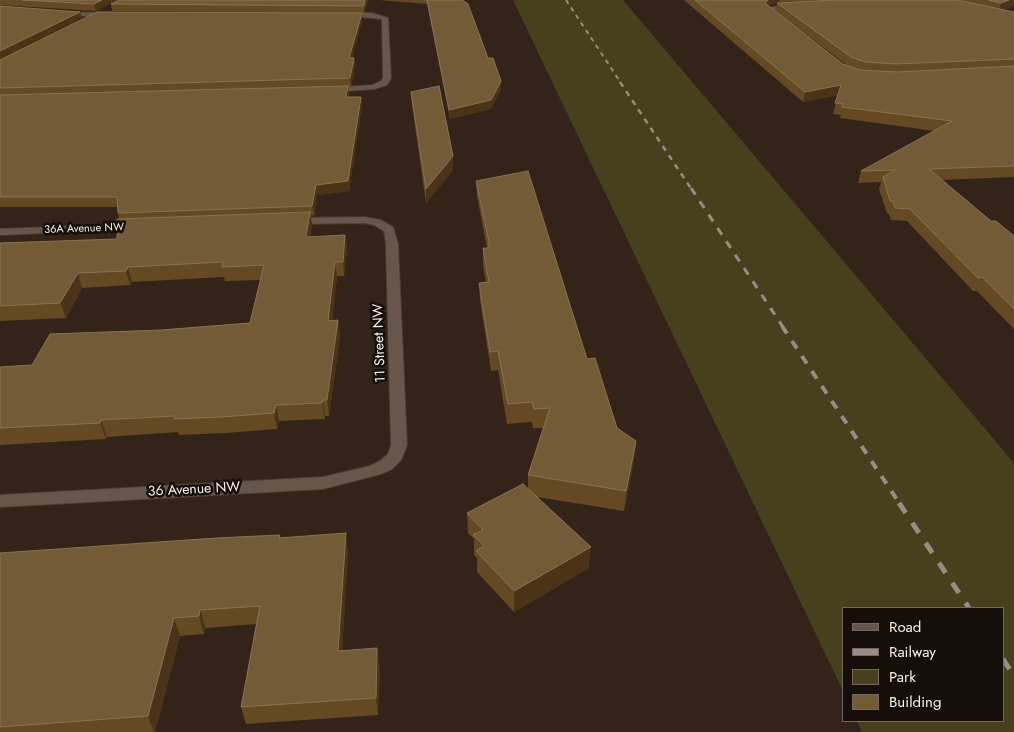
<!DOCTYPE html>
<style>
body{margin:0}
#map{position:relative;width:1014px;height:732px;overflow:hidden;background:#332319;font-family:Jost,sans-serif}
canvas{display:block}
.legend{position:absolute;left:842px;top:607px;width:162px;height:115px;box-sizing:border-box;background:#150e0a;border:1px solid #716863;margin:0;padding:6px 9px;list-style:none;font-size:15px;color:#faefe9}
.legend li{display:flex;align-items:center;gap:10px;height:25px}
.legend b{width:25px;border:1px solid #716863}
</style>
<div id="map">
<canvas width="1014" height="732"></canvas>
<ul class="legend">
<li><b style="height:6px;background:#69564b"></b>Road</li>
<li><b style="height:6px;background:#998c84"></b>Railway</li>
<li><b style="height:14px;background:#47401d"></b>Park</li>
<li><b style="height:14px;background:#745b38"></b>Building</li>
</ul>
</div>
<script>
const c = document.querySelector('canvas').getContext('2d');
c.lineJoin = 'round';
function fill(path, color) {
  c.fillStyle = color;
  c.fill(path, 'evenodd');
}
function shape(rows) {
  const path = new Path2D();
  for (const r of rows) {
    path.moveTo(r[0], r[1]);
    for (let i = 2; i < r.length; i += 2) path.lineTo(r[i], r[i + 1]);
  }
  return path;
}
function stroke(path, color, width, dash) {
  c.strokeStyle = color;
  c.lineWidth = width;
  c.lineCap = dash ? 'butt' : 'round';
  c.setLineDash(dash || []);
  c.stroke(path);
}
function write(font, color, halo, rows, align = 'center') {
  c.font = font + ' Jost,sans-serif';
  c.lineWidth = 5;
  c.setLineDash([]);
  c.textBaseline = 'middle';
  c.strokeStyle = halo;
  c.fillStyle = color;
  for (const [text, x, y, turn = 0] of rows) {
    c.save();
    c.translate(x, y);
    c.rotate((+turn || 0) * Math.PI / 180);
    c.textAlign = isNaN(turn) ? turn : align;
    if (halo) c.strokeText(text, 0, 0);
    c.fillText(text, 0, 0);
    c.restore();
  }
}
const green = shape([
 [513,0,623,0,1014,463,1014,732,862,732,857,721,1003,721,1003,608,843,608,843,691]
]);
const minor = shape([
 [796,3,798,6,772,10,781,19,781,21,777,21,767,13,767,8,796,3],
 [63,12,109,13,112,15,109,17,61,15,61,13,63,12],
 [343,12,372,13,388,18,391,78,387,85,374,89,331,92,327,90,331,88,373,85,381,81,383,78,382,19,341,15,340,14,343,12],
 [364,217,381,220,393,227,398,244,407,445,401,460,392,469,381,474,323,489,0,507,0,495,323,477,370,466,380,461,388,454,391,445,386,244,384,231,374,225,364,223,292,224,287,221,292,218,364,217],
 [136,224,141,227,140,229,0,235,0,229,136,224]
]);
const railFar4 = shape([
 [566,0,621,83]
]);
const railFar3 = shape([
 [620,82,692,190]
]);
const railFar2 = shape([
 [691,188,783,327]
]);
const railFar1 = shape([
 [782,326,900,504]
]);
const rail = shape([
 [899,503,969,608],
 [1003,659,1014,676]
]);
const wall = shape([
 [0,0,117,0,96,11,0,5],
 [368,0,364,13,362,13,362,20,352,58,354,58,355,66,351,86,348,86,349,94,349,97,361,97,362,105,349,191,317,195,314,215,311,216,312,225,310,237,345,235,347,249,344,276,337,276,332,321,338,320,340,336,329,416,325,416,325,419,279,421,277,429,225,433,179,435,178,432,107,437,106,439,0,445,0,367,32,365,161,330,250,323,260,280,225,281,224,277,132,282,130,285,82,288,66,318,0,321,0,243,117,239,119,219,118,213,118,207,0,207,0,6,82,18,23,48,342,13,112,11,111,4],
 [379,0,462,0,501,89,491,109,450,119,427,4],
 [684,0,1014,0,1014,6,1002,10,1014,12,1014,177,942,180,991,221,1014,236,1014,329,977,291,973,291,907,221,891,220,889,214,887,213,879,189,881,182,858,183,861,171,935,131,840,118,841,115,833,114,838,95,803,102],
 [834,0,777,3,776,11,768,5,780,2],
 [790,22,848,66,843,64],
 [411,92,453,170,426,203,412,105],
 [476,181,587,359,617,428,636,441,634,461,624,511,537,497,589,568,514,612,477,572,477,558,474,555,474,539,468,533,467,513,528,488,528,475,543,428,533,428,532,422,507,424,498,370,491,371,480,301,479,283,486,282,483,266,483,248,487,248,477,196],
 [280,535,280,538,348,550,342,651,380,666,378,715,246,724,241,707,256,624,206,628,204,634,180,636,155,732,0,732,0,553]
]);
const shadedWall = shape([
 [102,0,117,0,96,11,94,4],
 [365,0,368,0,364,13,364,6],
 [768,0,780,0,780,2,769,5,765,3],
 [1009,0,1014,0,1014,6,999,11,1001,3],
 [80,12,82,18,0,60,0,51],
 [362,13,362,20,350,66,349,58],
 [354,58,355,66,351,86,350,78],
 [501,81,501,89,491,109,450,119,449,110],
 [841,85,839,95,803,102,805,92],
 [348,86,349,94,347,106,346,97],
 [361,97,362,105,349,191,317,195,314,215,312,206,316,185],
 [453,156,453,170,426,203,426,189],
 [310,212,312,225,308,251,306,237],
 [345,235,347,249,344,276,343,262],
 [335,262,337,276,330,336,328,321],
 [128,267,132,282,130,285,126,271],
 [78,273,82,288,66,318,60,303],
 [338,320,340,336,329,416,327,400],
 [323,400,325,416,325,419,322,403],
 [276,405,279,421,277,429,274,413],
 [101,420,107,437,106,439,100,423],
 [636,441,634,461,624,511,626,491],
 [346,533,348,550,341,669,338,651],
 [591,547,589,568,514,612,514,591],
 [200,610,206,628,204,634,199,616],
 [174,618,180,636,155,732,154,732,148,716],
 [377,648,380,666,378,715,376,698]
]);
const building = shape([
 [23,0,102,0,94,4,23,0],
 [119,0,365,0,364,6,111,4,119,0],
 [427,0,462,0,468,4,488,58,493,58,501,81,491,100,449,110,427,0],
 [695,0,768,0,765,3,843,64,860,70,897,72,1014,66,1014,166,929,169,991,221,996,221,1014,236,1014,309,982,277,978,278,910,209,895,208,893,201,890,201,883,177,895,170,861,171,952,121,842,107,843,104,835,103,841,85,805,92,695,0],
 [834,0,957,0,1014,12,1014,59,896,64,865,62,851,57,777,3,834,0],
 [989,0,1009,0,1001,3,989,0],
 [0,6,80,12,0,51,0,6],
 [97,12,362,13,349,58,354,58,350,78,0,88,0,60,97,12],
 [348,86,346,97,361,97,348,181,316,185,312,206,118,213,117,197,0,197,0,95,348,86],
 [439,86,453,156,426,189,411,92,439,86],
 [528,171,587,359,595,358,617,428,636,441,626,491,528,475,550,408,534,409,532,402,508,404,498,351,490,352,479,283,489,282,483,248,489,248,489,242,476,181,528,171],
 [310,212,306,237,345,235,343,262,335,262,328,321,338,320,327,400,323,400,322,403,276,405,274,413,221,417,174,419,175,416,101,420,100,423,0,428,0,367,32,365,50,334,161,330,250,323,264,265,222,267,223,262,128,267,126,271,78,273,60,303,0,306,0,243,117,239,117,219,310,212],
 [523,484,591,547,514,591,476,551,484,546,473,535,483,530,467,513,523,484],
 [346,533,338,651,377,648,376,698,241,707,260,606,200,610,199,616,174,618,148,716,0,727,0,553,216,538,280,535,279,538,346,533]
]);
const farStreetnames = [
 ["36A Avenue NW",84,229,-2]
];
const streetNames = [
 ["11 Street NW",380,343,-92],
 ["36 Avenue NW",194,490,-3]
];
fill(green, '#47401d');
stroke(minor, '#4b3e36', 2);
fill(minor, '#69564b');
stroke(railFar4, '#998c84', 2, [4.5, 4.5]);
stroke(railFar3, '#998c84', 2.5, [5.5, 5.5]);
stroke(railFar2, '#998c84', 3, [8, 8]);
stroke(railFar1, '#998c84', 4, [9, 9]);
stroke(rail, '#998c84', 5, [12, 12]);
fill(wall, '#644923');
fill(shadedWall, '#4a3316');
fill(building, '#745b38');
stroke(building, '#897254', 1);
write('11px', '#faefe9', '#150e0a', farStreetnames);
write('14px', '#faefe9', '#150e0a', streetNames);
</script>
